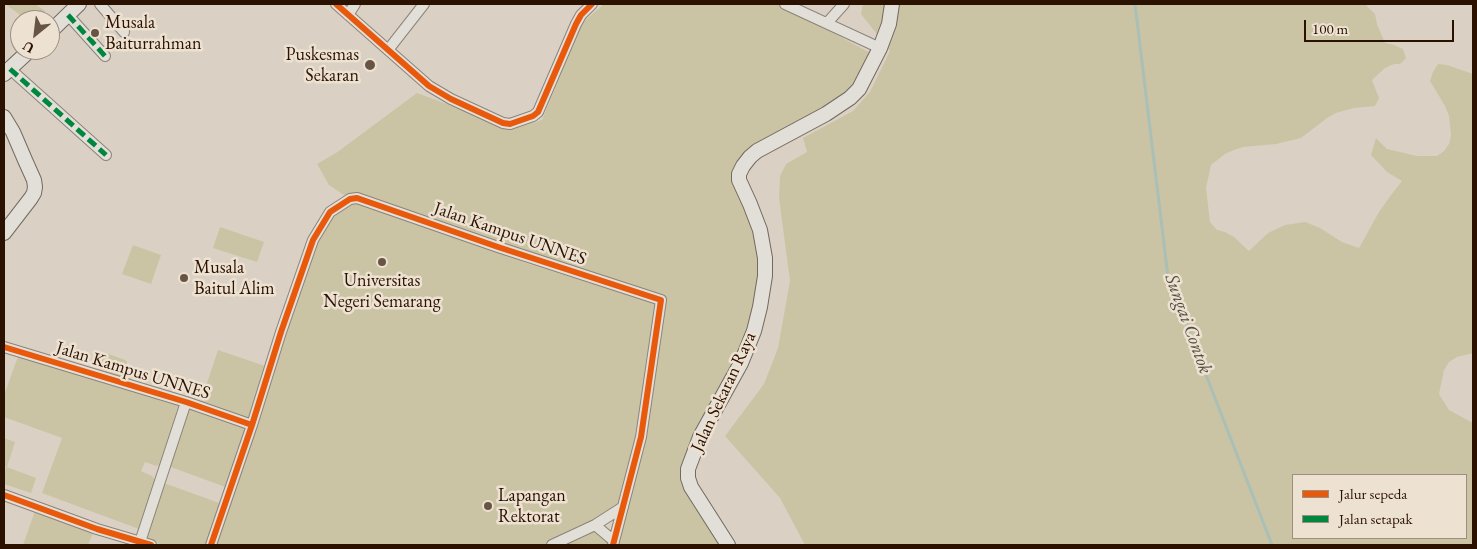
<!DOCTYPE html>
<style>
body{margin:0}
#map{position:relative;width:1477px;height:549px;overflow:hidden;background:#dad1c4;font-family:"EB Garamond",serif}
canvas{display:block}
.frame{position:absolute;inset:0;border:5px solid #2b1100;pointer-events:none}
.legend{position:absolute;left:1292px;top:474px;width:175px;height:65px;box-sizing:border-box;background:#ede2d2;border:1px solid #9f8e7e;margin:0;padding:6px 9px;list-style:none;font-size:15px;color:#2b1100}
.legend li{display:flex;align-items:center;gap:10px;height:25px}
.legend b{width:25px;border:1px solid #9f8e7e}
.north{position:absolute;left:10px;top:10px;width:50px;height:50px;box-sizing:border-box;background:#ede2d2;border:1px solid #9f8e7e;border-radius:50%;rotate:209deg;font-size:14px;font-weight:700;line-height:20px;text-align:center;color:#2b1100}
.north::after{content:'';display:block;margin:auto;width:18px;height:22px;background:#685445;clip-path:polygon(50% 0,100% 100%,50% 72%,0 100%)}
.scale{position:absolute;left:1304px;top:20px;width:150px;height:22px;box-sizing:border-box;border:2px solid #2b1100;border-top:0;padding-left:6px;font-size:15px;line-height:18px;white-space:nowrap;color:#2b1100;-webkit-text-stroke:4px #ede2d2;paint-order:stroke}
</style>
<div id="map">
<canvas width="1477" height="549"></canvas>
<div class="frame"></div>
<ul class="legend">
<li><b style="height:6px;background:#e8590c"></b>Jalur sepeda</li>
<li><b style="height:6px;background:#00873e"></b>Jalan setapak</li>
</ul>
<div class="north">U</div>
<div class="scale">100 m</div>
</div>
<script>
const c = document.querySelector('canvas').getContext('2d');
c.lineJoin = 'round';
function fill(path, color) {
  c.fillStyle = color;
  c.fill(path, 'evenodd');
}
function shape(rows) {
  const path = new Path2D();
  for (const r of rows) {
    path.moveTo(r[0], r[1]);
    for (let i = 2; i < r.length; i += 2) path.lineTo(r[i], r[i + 1]);
  }
  return path;
}
function stroke(path, color, width, dash) {
  c.strokeStyle = color;
  c.lineWidth = width;
  c.lineCap = dash ? 'butt' : 'round';
  c.setLineDash(dash || []);
  c.stroke(path);
}
function write(font, color, halo, rows, align = 'center') {
  c.font = font + ' "EB Garamond",serif';
  c.lineWidth = 5;
  c.setLineDash([]);
  c.textBaseline = 'middle';
  c.strokeStyle = halo;
  c.fillStyle = color;
  for (const [text, x, y, turn = 0] of rows) {
    c.save();
    c.translate(x, y);
    c.rotate((+turn || 0) * Math.PI / 180);
    c.textAlign = isNaN(turn) ? turn : align;
    if (halo) c.strokeText(text, 0, 0);
    c.fillText(text, 0, 0);
    c.restore();
  }
}
const green = shape([
 [5,4,35,4,45,11,39,20,27,20],
 [604,4,780,4,874,55,850,96,737,171,754,226,761,276,751,328,685,471,724,545,615,545,664,299,357,196,344,195,329,185,317,164,336,153,417,93,514,129,542,120,582,23],
 [863,4,1365,4,1375,14,1377,24,1385,43,1394,45,1403,49,1406,58,1400,64,1394,64,1385,68,1372,80,1379,98,1375,106,1354,108,1336,113,1327,118,1301,138,1276,144,1243,147,1234,150,1225,154,1211,165,1206,188,1210,222,1217,230,1225,232,1234,237,1249,251,1268,233,1285,225,1305,222,1320,228,1342,242,1359,248,1379,212,1391,195,1402,181,1387,172,1371,155,1376,138,1387,149,1417,156,1437,156,1444,151,1449,144,1451,135,1449,116,1445,106,1430,81,1433,72,1438,64,1447,65,1473,74,1473,353,1457,357,1449,362,1444,370,1439,394,1449,410,1473,423,1473,545,805,545,780,498,725,436,764,384,778,348,790,281,779,198,780,176,786,164,807,152,803,138,853,111,870,92,890,51,861,14],
 [1293,475,1466,475,1466,538,1293,538],
 [355,202,529,264,657,304,638,437,622,505,548,545,215,545,316,241,332,215,343,207],
 [220,227,264,242,257,262,213,248],
 [133,245,161,255,151,284,122,274],
 [218,350,268,367,250,421,200,404],
 [106,353,125,360,127,362,123,379,99,371,103,356],
 [19,354,179,403,162,464,156,466,145,462,141,471,152,476,156,481,139,529,42,493,62,438,4,417,4,395],
 [188,405,249,427,228,488,168,466],
 [4,438,15,442,7,467,36,478,31,493,4,484,4,474,6,467,4,466],
 [164,483,222,504,208,545,164,545,144,539],
 [35,511,93,533,88,545,23,545],
 [595,527,611,545,557,545]
]);
const stream = shape([
 [1135,4,1168,277,1272,545]
]);
const street = shape([
 [100,4,124,32],
 [336,4,429,86,451,99,503,123,510,124,533,116,538,112,576,24,581,15,592,4],
 [785,4,880,48],
 [68,15,105,56],
 [348,15,355,4],
 [827,23,844,4],
 [388,50,424,4],
 [10,69,106,155],
 [4,347,186,402,252,425],
 [4,495,97,529,151,545],
 [595,525,614,541],
 [140,542,186,402],
 [211,545,252,425,281,332,313,240,330,212,350,199,357,198,498,247,661,300,641,437,613,545],
 [552,545,595,525,623,507]
]);
const secondary = shape([
 [50,32,79,4],
 [4,74,30,50],
 [4,117,13,132,25,160,34,180,35,187,34,193,31,198,4,233],
 [728,545,691,487,688,478,688,469,700,437,741,363,754,331,760,307,765,276,765,258,760,230,750,204,739,180,739,174,743,166,750,157,757,151,826,114,850,98,859,89,880,48,889,24,892,4]
]);
const quiet = shape([
 [68,15,105,56],
 [10,69,106,155]
]);
const cycleway = shape([
 [336,4,429,86,451,99,503,123,510,124,533,116,538,112,576,24,581,15,592,4],
 [4,347,186,402,252,425],
 [4,495,97,529,151,545],
 [211,545,252,425,281,332,313,240,330,212,350,199,357,198,498,247,661,300,641,437,613,545]
]);
const markers = [
 [95,33,5,"#685445"],
 [370,65,6,"#685445"],
 [382,262,5,"#685445"],
 [184,278,5,"#685445"],
 [488,506,5,"#685445"]
];
const poiNames = [
 ["Musala",105,23],
 ["Baiturrahman",105,44],
 ["Puskesmas",359,55,"right"],
 ["Sekaran",359,76,"right"],
 ["Musala",194,268],
 ["Baitul Alim",194,289],
 ["Universitas",382,281,"center"],
 ["Negeri Semarang",382,302,"center"],
 ["Lapangan",498,496],
 ["Rektorat",498,517]
];
const streetNames = [
 ["Jalan Kampus UNNES",510,234,19],
 ["Jalan Kampus UNNES",133,371,17],
 ["Jalan Sekaran Raya",724,392,-65]
];
const waterNames = [
 ["Sungai Contok",1188,324,70]
];
fill(green, '#cac4a4');
stroke(stream, '#aac0b6', 3);
stroke(street, '#8b8379', 12);
stroke(secondary, '#726960', 16);
stroke(street, '#e2ded8', 10);
stroke(secondary, '#e2ded8', 14);
stroke(quiet, '#00873e', 5, [10, 5]);
stroke(cycleway, '#e8590c', 6);
for (const [x, y, r, color] of markers) {
  const dot = new Path2D();
  dot.arc(x, y, r, 0, 2 * Math.PI);
  c.fillStyle = color;
  c.fill(dot);
  stroke(dot, '#ede2d2', 2);
}
write('18px', '#2b1100', '#ede2d2', poiNames, 'left');
write('18px', '#2b1100', '#ede2d2', streetNames);
write('italic 19px', '#504b3e', '#ede2d2', waterNames);
</script>
